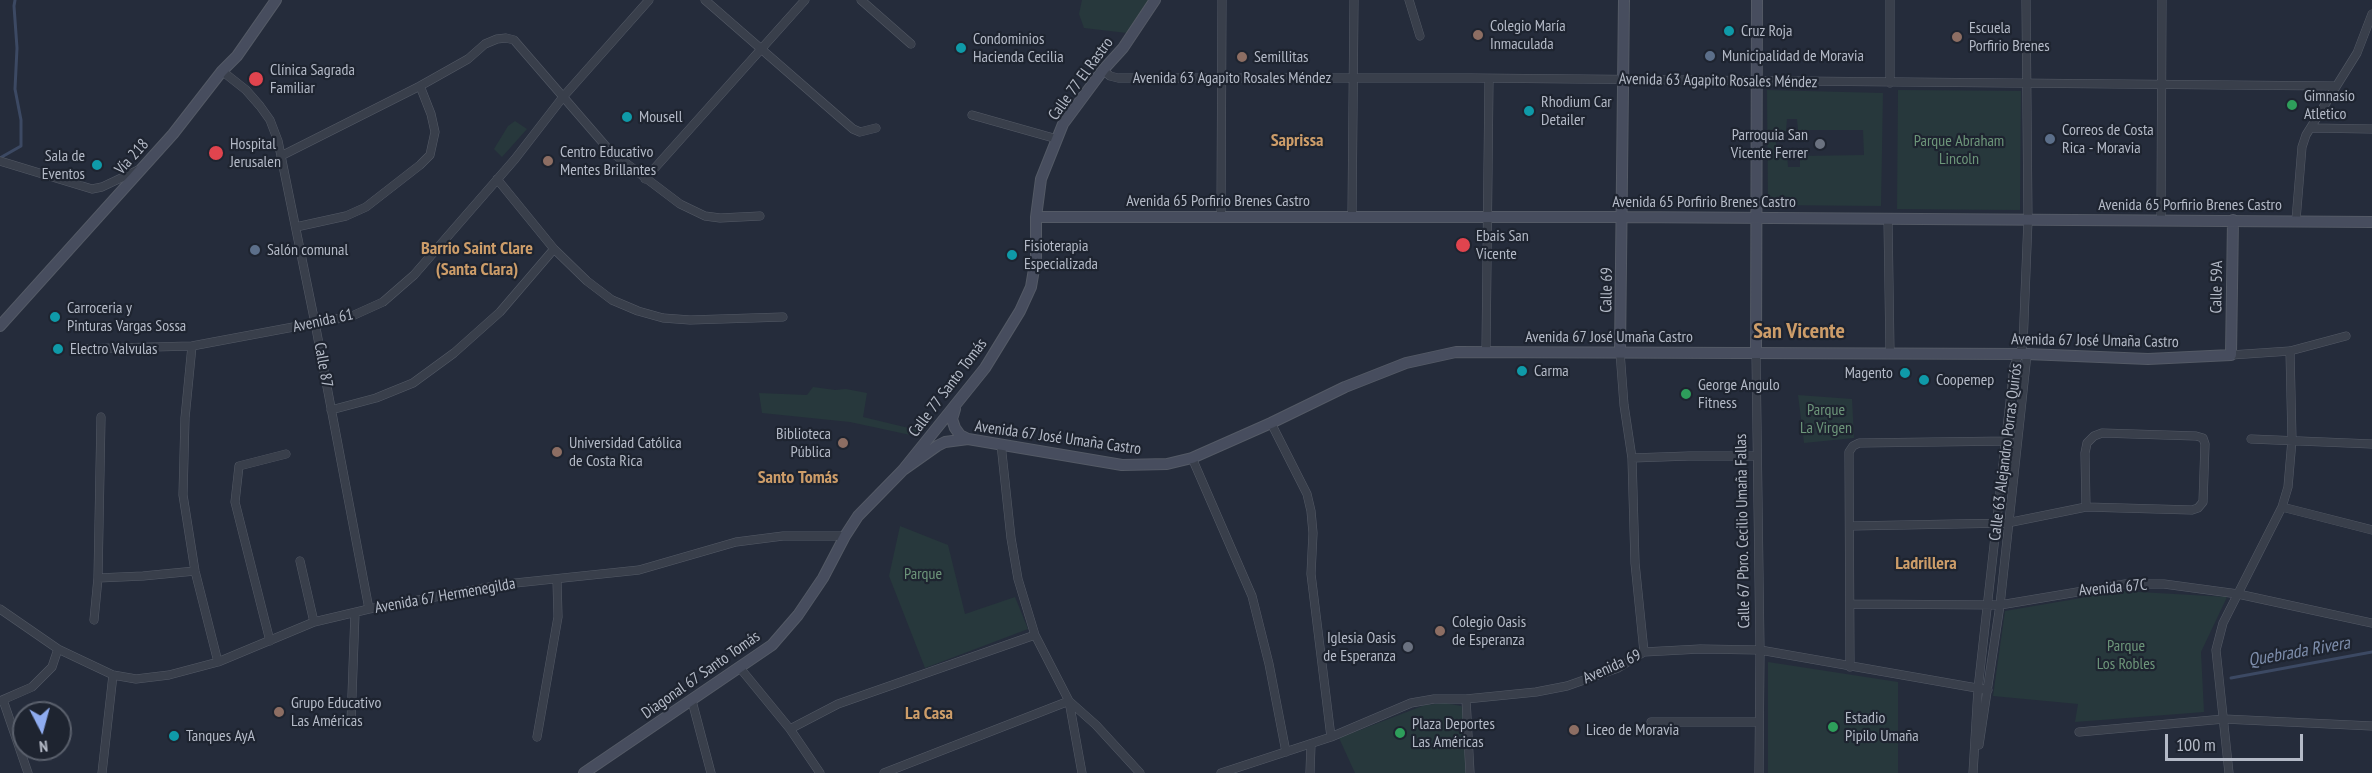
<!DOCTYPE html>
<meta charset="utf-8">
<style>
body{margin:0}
#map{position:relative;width:2372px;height:773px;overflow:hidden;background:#252c3b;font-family:"PT Sans Narrow",sans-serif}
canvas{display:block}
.north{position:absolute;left:12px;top:701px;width:60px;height:60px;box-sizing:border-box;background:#1e2430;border:2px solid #5a606c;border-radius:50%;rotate:174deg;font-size:16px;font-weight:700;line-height:24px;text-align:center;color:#b4bac7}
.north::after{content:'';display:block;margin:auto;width:21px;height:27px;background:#8facf0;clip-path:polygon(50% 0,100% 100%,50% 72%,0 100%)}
.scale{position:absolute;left:2165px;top:734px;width:138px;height:27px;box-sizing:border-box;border:3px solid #b4bac7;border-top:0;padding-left:8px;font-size:18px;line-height:21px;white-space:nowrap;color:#b4bac7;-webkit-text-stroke:4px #1e2430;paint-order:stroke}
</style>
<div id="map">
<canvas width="2372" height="773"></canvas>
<div class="north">N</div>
<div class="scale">100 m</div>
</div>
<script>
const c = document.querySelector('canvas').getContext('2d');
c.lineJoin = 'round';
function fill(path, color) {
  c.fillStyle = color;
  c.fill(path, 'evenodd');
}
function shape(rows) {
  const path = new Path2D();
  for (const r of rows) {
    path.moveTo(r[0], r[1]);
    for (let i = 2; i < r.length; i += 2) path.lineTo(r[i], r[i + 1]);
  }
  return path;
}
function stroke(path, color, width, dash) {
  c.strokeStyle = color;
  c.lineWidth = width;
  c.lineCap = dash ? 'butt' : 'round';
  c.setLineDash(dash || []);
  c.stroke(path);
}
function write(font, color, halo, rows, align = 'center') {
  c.font = font + ' "PT Sans Narrow",sans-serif';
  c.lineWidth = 4.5;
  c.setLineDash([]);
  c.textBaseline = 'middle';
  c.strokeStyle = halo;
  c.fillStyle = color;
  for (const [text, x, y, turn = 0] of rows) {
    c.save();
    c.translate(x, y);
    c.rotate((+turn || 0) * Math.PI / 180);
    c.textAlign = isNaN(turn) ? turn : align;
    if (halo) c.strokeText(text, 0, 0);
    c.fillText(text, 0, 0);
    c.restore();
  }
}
const green = shape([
 [1082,0,1149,0,1127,33,1084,28,1079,14],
 [1767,90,1883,93,1881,206,1768,205],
 [1787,119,1797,119,1798,130,1863,130,1864,155,1800,156,1800,167,1788,167,1787,156,1781,154,1776,148,1776,140,1780,133,1786,131],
 [1898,90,2021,91,2020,210,1897,209],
 [515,121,527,129,502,157,494,149,508,126],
 [813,387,835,390,846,389,867,393,863,417,917,430,915,436,850,422,762,413,759,393,807,395],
 [1798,395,1852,399,1854,438,1804,443],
 [900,526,948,545,965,614,1015,597,1028,629,925,668,889,576],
 [2122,591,2227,597,2201,652,2204,712,2075,722,2078,704,1993,696,2005,611],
 [1768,662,1898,682,1898,773,1768,773],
 [1445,703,1461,706,1463,708,1466,773,1355,773,1339,738,1425,705]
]);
const stream = shape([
 [0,158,21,146,21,120,15,89,17,48,14,6,15,0],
 [2231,678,2372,652]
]);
const street = shape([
 [705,0,853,129,860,132,876,128],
 [861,0,911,44],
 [1409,0,1420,36],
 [1103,70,1110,76,1118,78,1471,78,2335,86],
 [222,71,246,90,260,106,270,120,278,141,315,323,369,609],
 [1890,83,1890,0],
 [972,115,1057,139],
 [2311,128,2372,129],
 [281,156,420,86,468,59,485,44,497,39,506,38,514,40,610,151,680,204,705,216,720,218,760,216],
 [0,161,92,189,102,187,138,170],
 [497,179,554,249,587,281,612,300,638,311,663,318,690,320,783,317],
 [645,179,805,0],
 [1221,216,1222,0],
 [1352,216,1354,0],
 [1888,219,1890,353],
 [2161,220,2162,0],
 [2296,220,2302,147,2306,135,2357,53,2372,14],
 [296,227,346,216,366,207,420,165,430,155,435,132,431,114,420,86],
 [192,346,185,418,183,495,195,571,218,662],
 [75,349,192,346,352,316,383,302,414,275,515,159,563,97,649,0],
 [1486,351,1489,79],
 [1620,352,1624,405,1632,458,1635,563,1644,652],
 [1756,353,1760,650,1759,773],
 [2231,355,2290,351,2346,336],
 [331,410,376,398,413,383,454,353,500,312,554,249],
 [1271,423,1307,494,1311,511,1313,533,1311,574,1331,737],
 [2251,439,2372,444],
 [1001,444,1011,538,1018,579,1035,635,1069,701,1082,773],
 [1192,458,1252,596,1269,664,1286,752],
 [1632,458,1689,456,1757,456],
 [2282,507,2372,530],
 [1851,526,2007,523,2086,507,2192,510,2198,508,2203,502,2205,444,2203,438,2196,436,2102,433,2094,436,2087,443,2085,453,2086,507],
 [300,561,314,622],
 [98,578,143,576,195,571],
 [1851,604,2000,605,2125,584,2164,584,2238,594,2372,623],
 [0,609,58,649,113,675,136,679,169,675,218,662,314,622,369,609,506,584,639,570,736,542,783,536,845,536],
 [94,620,98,578,101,417],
 [270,641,235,502,239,466,286,454],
 [1850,667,1849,452,1853,446,1859,443,2010,441],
 [740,668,790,729,820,773],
 [1466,699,1470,773],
 [3,700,28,773],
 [0,701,32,687,52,667,58,649],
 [692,701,711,773],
 [1651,722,1758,722],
 [351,723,355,613],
 [790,729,838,704,1035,635],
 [2079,732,2224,719,2372,726],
 [537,737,558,617,557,580],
 [1979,745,2000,605,2027,354],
 [102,773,113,675],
 [884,773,1069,701,1096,725,1140,773],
 [1221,773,1331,737,1411,703,1434,699,1466,699,1536,692,1567,686,1618,668,1644,652,1700,649,1760,650,1988,690],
 [1310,773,1311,744],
 [1973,773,1978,689,2014,366,2023,345,2028,220,2026,0],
 [2229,773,2216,650,2223,623,2282,507,2288,487,2292,440,2290,351]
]);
const secondary = shape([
 [1036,217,1623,217,2372,222],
 [0,326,173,134,222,71,237,56,276,0],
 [1620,352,1624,0],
 [1756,353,1757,0],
 [955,409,952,419,955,428,960,435,968,439],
 [903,470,937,446,945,442,968,439,1122,465,1167,464,1192,458,1271,423,1345,387,1406,363,1456,352,2027,354,2148,359,2231,355,2233,220],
 [584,773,772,645,798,615,823,578,845,536,858,516,903,470,985,368,1020,311,1031,287,1036,257,1036,217,1041,179,1063,124,1103,70,1123,48,1155,0]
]);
const markers = [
 [1729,31,6,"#0f9aa8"],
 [1478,35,6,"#8d6e63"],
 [1957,37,6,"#8d6e63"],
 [961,48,6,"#0f9aa8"],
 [1710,56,6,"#5c6f8a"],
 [1242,57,6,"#8d6e63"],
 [256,79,8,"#e0444e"],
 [2292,105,6,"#2e9e5b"],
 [1529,111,6,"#0f9aa8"],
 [627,117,6,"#0f9aa8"],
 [2050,139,6,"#5c6f8a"],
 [1820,144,6,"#6b7280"],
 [216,153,8,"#e0444e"],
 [548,161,6,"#8d6e63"],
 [97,165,6,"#0f9aa8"],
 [1463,245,8,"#e0444e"],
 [255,250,6,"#5c6f8a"],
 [1012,255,6,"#0f9aa8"],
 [55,317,6,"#0f9aa8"],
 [58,349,6,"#0f9aa8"],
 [1522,371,6,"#0f9aa8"],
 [1905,373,6,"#0f9aa8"],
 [1924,380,6,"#0f9aa8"],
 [1686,394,6,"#2e9e5b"],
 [843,443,6,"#8d6e63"],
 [557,452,6,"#8d6e63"],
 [1440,631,6,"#8d6e63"],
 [1408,647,6,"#6b7280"],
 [279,712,6,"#8d6e63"],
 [1833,727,6,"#2e9e5b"],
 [1574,730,6,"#8d6e63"],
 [1400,733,6,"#2e9e5b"],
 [174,736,6,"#0f9aa8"]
];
const poiNames = [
 ["Colegio María",1490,26],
 ["Inmaculada",1490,44],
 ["Escuela",1969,28],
 ["Porfirio Brenes",1969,46],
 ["Cruz Roja",1741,31],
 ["Condominios",973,39],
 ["Hacienda Cecilia",973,57],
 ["Municipalidad de Moravia",1722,56],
 ["Semillitas",1254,57],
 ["Clínica Sagrada",270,70],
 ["Familiar",270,88],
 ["Gimnasio",2304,96],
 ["Atletico",2304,114],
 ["Rhodium Car",1541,102],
 ["Detailer",1541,120],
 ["Mousell",639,117],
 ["Correos de Costa",2062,130],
 ["Rica - Moravia",2062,148],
 ["Parroquia San",1808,135,"right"],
 ["Vicente Ferrer",1808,153,"right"],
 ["Hospital",230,144],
 ["Jerusalen",230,162],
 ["Centro Educativo",560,152],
 ["Mentes Brillantes",560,170],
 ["Sala de",85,156,"right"],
 ["Eventos",85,174,"right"],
 ["Ebais San",1476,236],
 ["Vicente",1476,254],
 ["Fisioterapia",1024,246],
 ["Especializada",1024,264],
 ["Salón comunal",267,250],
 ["Carroceria y",67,308],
 ["Pinturas Vargas Sossa",67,326],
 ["Electro Valvulas",70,349],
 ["Carma",1534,371],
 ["Magento",1893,373,"right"],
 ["Coopemep",1936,380],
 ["George Angulo",1698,385],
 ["Fitness",1698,403],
 ["Biblioteca",831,434,"right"],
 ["Pública",831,452,"right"],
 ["Universidad Católica",569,443],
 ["de Costa Rica",569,461],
 ["Colegio Oasis",1452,622],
 ["de Esperanza",1452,640],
 ["Iglesia Oasis",1396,638,"right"],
 ["de Esperanza",1396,656,"right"],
 ["Grupo Educativo",291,703],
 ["Las Américas",291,721],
 ["Estadio",1845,718],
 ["Pipilo Umaña",1845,736],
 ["Plaza Deportes",1412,724],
 ["Las Américas",1412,742],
 ["Liceo de Moravia",1586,730],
 ["Tanques AyA",186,736]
];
const streetNames = [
 ["Avenida 63 Agapito Rosales Méndez",1232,78],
 ["Calle 77 El Rastro",1081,79,-54],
 ["Avenida 63 Agapito Rosales Méndez",1718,81,1],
 ["Vía 218",132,157,-48],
 ["Avenida 65 Porfirio Brenes Castro",1218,201],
 ["Avenida 65 Porfirio Brenes Castro",1704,202],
 ["Avenida 65 Porfirio Brenes Castro",2190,205],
 ["Calle 59A",2217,287,-89],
 ["Calle 69",1607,290,-89],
 ["Avenida 61",323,321,-12],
 ["Avenida 67 José Umaña Castro",1609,337],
 ["Avenida 67 José Umaña Castro",2095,341,1],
 ["Calle 87",323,365,80],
 ["Calle 77 Santo Tomás",948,388,-53],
 ["Avenida 67 José Umaña Castro",1058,438,8],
 ["Calle 63 Alejandro Porras Quirós",2006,452,-83],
 ["Calle 67 Pbro. Cecilio Umaña Fallas",1743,531,-91],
 ["Avenida 67C",2113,588,-5],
 ["Avenida 67 Hermenegilda",445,596,-10],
 ["Avenida 69",1612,667,-24],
 ["Diagonal 67 Santo Tomás",701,675,-35]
];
const parkNames = [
 ["Parque Abraham",1959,141],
 ["Lincoln",1959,159],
 ["Parque",1826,410],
 ["La Virgen",1826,428],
 ["Parque",923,574],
 ["Parque",2126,646],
 ["Los Robles",2126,664]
];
const neighbourhoodNames = [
 ["Saprissa",1297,141],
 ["Barrio Saint Clare",477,249],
 ["(Santa Clara)",477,270],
 ["Santo Tomás",798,478],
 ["Ladrillera",1926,564],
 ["La Casa",929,714]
];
const waterNames = [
 ["Quebrada Rivera",2299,652,-10]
];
const districtNames = [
 ["San Vicente",1799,332]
];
fill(green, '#27383c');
stroke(stream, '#3c4963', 3);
stroke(street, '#545a66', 9);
stroke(secondary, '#545a66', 12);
stroke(street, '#393f4b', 8);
stroke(secondary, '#474d5e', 10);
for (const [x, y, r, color] of markers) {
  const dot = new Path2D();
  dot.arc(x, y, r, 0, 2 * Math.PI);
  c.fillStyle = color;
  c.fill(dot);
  stroke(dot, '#1e2430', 2);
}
write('16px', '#b4bac7', '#1e2430', poiNames, 'left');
write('16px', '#b4bac7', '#1e2430', streetNames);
write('16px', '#6d967a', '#1e2430', parkNames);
write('bold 18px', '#cd9d69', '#1e2430', neighbourhoodNames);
write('italic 18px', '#7e8eac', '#1e2430', waterNames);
write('bold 22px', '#cd9d69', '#1e2430', districtNames);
</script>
